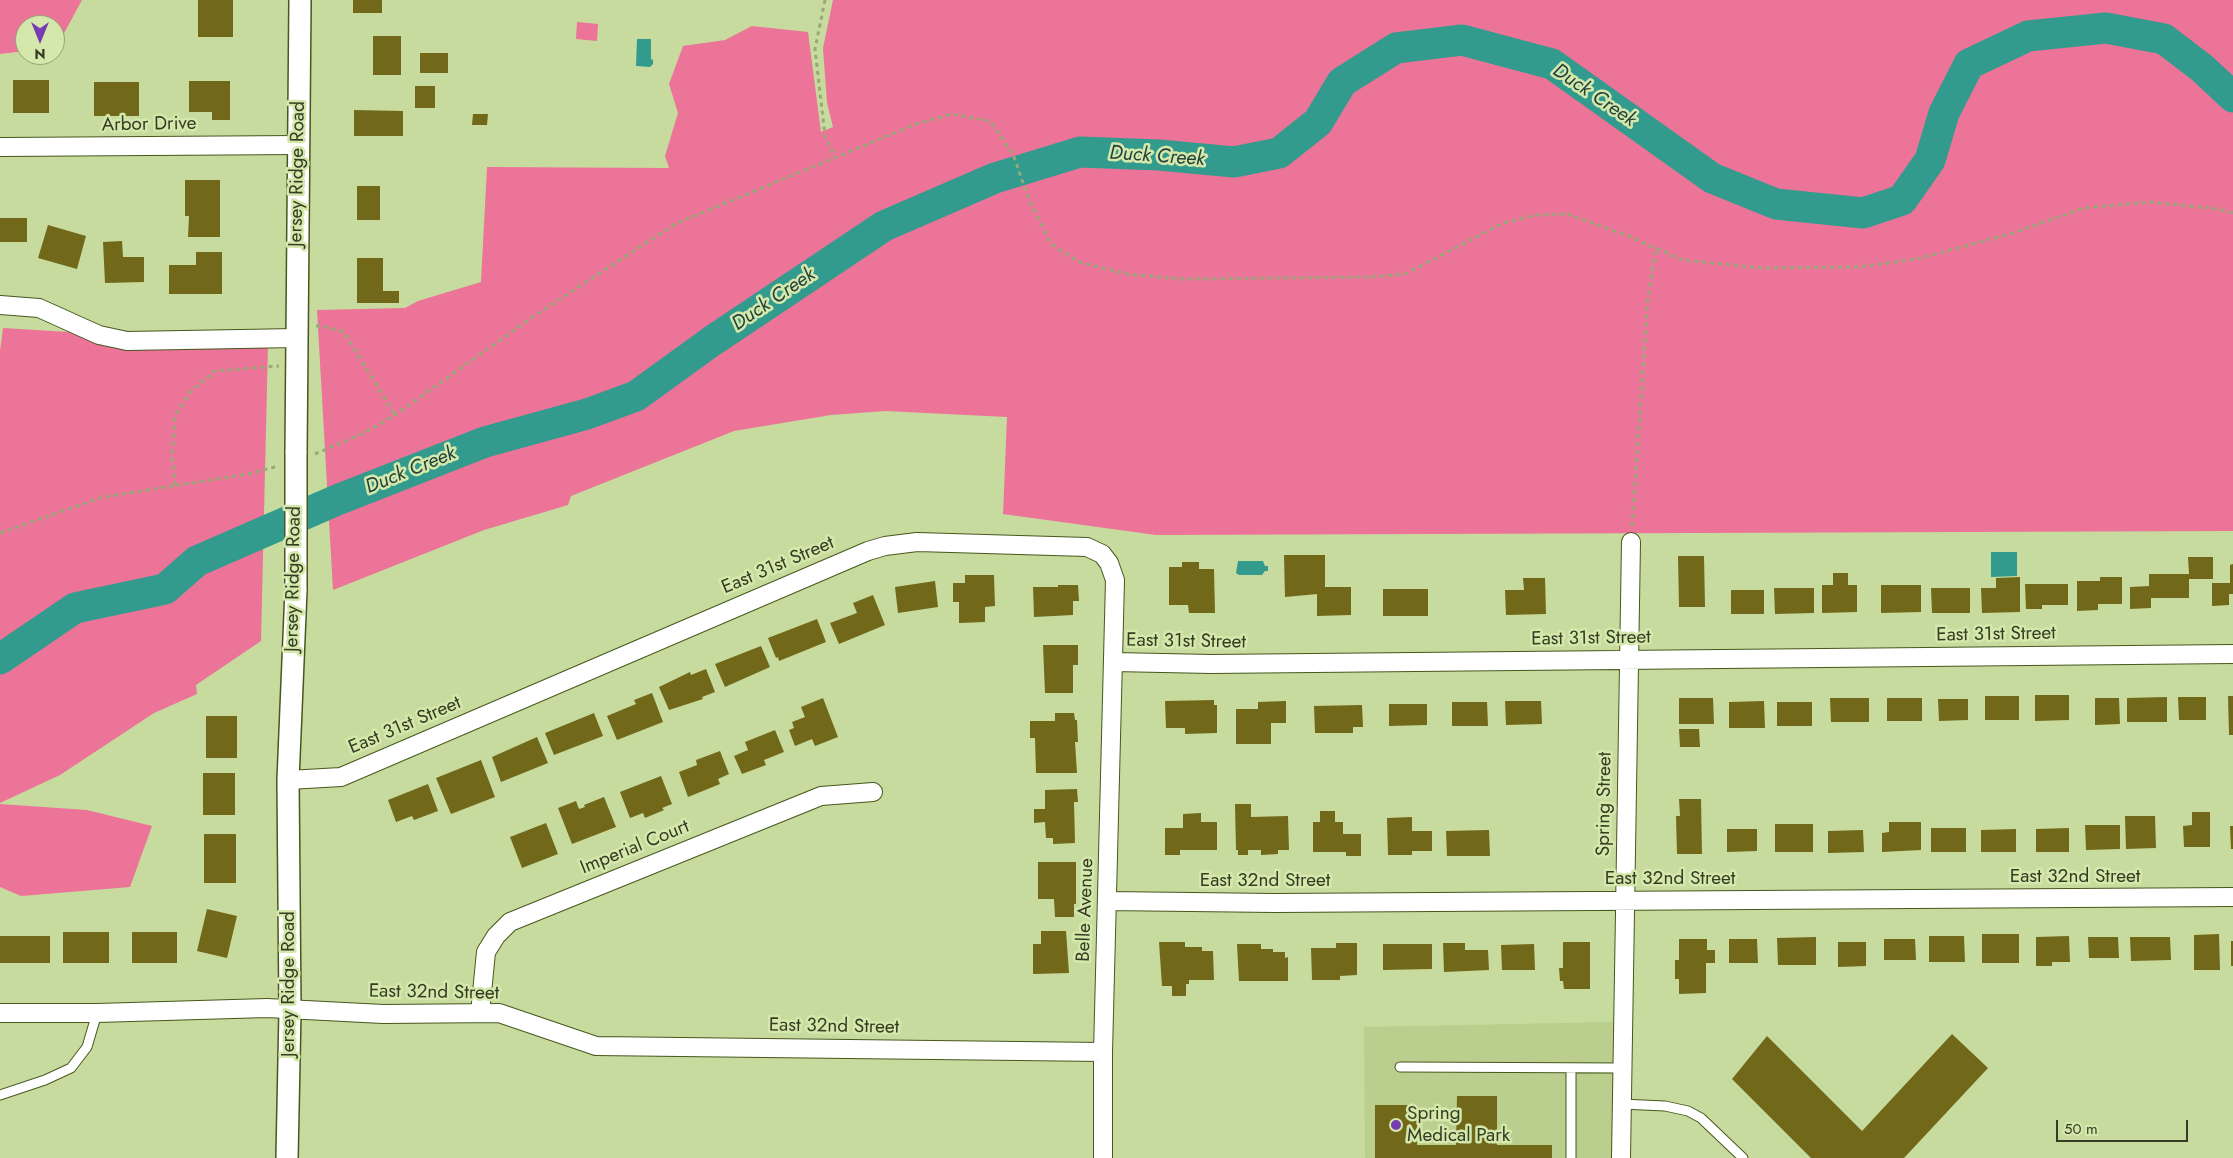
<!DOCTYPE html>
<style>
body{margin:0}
#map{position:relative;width:2233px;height:1158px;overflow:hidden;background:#c7db9e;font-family:Jost,sans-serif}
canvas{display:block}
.north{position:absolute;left:15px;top:15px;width:50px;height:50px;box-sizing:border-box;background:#d4e8ab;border:1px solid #94a375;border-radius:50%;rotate:180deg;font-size:14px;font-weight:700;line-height:20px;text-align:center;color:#343c23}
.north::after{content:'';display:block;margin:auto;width:18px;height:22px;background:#763cb2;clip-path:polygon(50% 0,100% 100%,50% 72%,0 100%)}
.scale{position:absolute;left:2056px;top:1120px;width:132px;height:22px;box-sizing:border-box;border:2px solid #343c23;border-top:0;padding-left:6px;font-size:15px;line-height:18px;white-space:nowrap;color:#343c23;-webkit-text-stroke:4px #d4e8ab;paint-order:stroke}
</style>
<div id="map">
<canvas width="2233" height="1158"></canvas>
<div class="north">N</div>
<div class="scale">50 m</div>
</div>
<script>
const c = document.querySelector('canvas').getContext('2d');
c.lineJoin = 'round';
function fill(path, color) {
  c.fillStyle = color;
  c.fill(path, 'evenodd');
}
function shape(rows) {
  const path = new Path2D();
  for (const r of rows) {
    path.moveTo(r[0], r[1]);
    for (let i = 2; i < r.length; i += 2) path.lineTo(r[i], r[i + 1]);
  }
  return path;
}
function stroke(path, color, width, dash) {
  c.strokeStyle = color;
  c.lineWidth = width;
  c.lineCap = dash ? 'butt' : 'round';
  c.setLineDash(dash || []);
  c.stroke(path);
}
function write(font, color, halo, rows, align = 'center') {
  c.font = font + ' Jost,sans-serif';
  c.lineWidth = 5;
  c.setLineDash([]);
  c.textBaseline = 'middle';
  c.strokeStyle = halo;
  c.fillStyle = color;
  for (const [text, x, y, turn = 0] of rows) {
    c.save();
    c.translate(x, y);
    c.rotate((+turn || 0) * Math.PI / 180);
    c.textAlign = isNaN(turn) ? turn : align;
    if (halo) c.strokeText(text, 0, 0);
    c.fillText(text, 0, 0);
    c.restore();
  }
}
const built = shape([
 [1613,1022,1613,1158,1365,1158,1364,1027]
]);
const green = shape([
 [0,0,82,0,56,48,55,25,25,25,25,51,0,54],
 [833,0,2233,0,2233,531,1156,535,1003,514,1007,417,885,411,831,415,734,431,571,496,568,505,484,530,333,590,317,310,405,308,418,301,481,282,487,167,669,168,665,156,678,113,669,84,683,46,725,40,752,26,808,32,821,132,833,127,827,103,823,48],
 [577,22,598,24,597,41,576,39],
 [3,328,268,344,261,641,196,685,197,694,154,713,60,775,0,803,0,351],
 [0,804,87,810,152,826,130,887,21,896,0,887]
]);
const water = shape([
 [637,39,651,39,651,59,653,60,653,64,650,67,636,66],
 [1991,552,2017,552,2017,576,1991,577],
 [1238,561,1263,561,1265,566,1268,566,1268,571,1265,571,1262,575,1239,575,1236,573]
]);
const river = shape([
 [0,659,75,608,165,589,197,561,337,500,485,442,587,414,636,396,712,341,884,226,995,178,1080,152,1159,155,1234,162,1279,153,1318,122,1342,82,1396,48,1462,40,1552,64,1712,178,1776,204,1863,213,1902,200,1930,160,1944,113,1969,64,2028,36,2106,28,2164,39,2202,68,2233,97]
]);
const building = shape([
 [198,0,233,0,233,37,198,37],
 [353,0,382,0,382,13,353,13],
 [373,36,401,36,401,75,373,75],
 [420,53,448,53,448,73,420,73],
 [13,80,49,80,49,113,13,113],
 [189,81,230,81,230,120,212,120,212,112,189,112],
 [94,82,139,82,139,116,94,116],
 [415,86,435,86,435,108,415,108],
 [354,110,403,111,403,136,354,136],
 [473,114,488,114,487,125,472,125],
 [185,180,220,180,220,237,188,237,189,216,185,216],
 [357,186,380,186,380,220,357,220],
 [0,218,27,218,27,242,0,242],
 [48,225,86,236,77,269,38,258],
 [122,241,123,257,144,257,144,282,105,283,103,242],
 [196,252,222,252,222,294,169,294,169,265,196,265],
 [357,258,383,258,383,291,399,291,399,303,357,303],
 [1284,555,1325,555,1325,587,1351,587,1351,615,1317,616,1317,594,1285,597],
 [1678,556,1704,556,1705,607,1679,607],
 [2188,557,2213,557,2213,579,2189,579,2189,598,2151,598,2151,608,2130,609,2130,587,2149,586,2149,574,2189,574],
 [1182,562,1199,562,1199,569,1214,569,1215,613,1189,613,1188,605,1169,605,1169,567,1182,567],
 [2233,564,2233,594,2229,594,2229,605,2212,606,2212,583,2230,583,2230,565],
 [1833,573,1848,573,1848,585,1857,585,1857,612,1822,613,1822,585,1833,585],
 [965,575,994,575,995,606,985,607,985,622,959,623,959,602,953,602,953,583,965,583],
 [2020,577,2020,612,1982,613,1981,588,1996,588,1996,578],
 [2100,577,2122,577,2122,604,2098,604,2098,610,2077,611,2077,581,2100,581],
 [1523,578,1545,578,1546,614,1506,615,1505,590,1524,590],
 [935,581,938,607,898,613,895,587],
 [2025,584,2068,584,2068,605,2042,605,2042,609,2026,609],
 [1058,585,1078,585,1079,601,1073,601,1073,615,1034,617,1033,587,1058,587],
 [1881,585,1921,585,1921,612,1881,613],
 [1774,588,1814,588,1814,613,1775,614],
 [1931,588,1970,588,1970,613,1932,613],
 [1383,589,1428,589,1428,616,1383,616],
 [1731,590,1764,590,1764,614,1731,614],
 [873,595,885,625,839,644,830,623,857,613,853,603],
 [817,619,826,642,779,661,778,657,776,658,768,638],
 [1043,645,1078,645,1078,665,1073,665,1073,693,1045,693],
 [761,646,770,667,725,687,715,664],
 [706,669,715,692,702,697,703,699,669,710,659,687,690,672,691,675],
 [652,693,663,722,617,740,607,716,636,704,634,700],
 [2035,695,2069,695,2069,720,2035,721],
 [1985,696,2019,696,2019,720,1985,720],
 [2228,696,2233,696,2233,735,2229,735],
 [2167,697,2167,722,2127,722,2127,698],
 [2178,697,2206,697,2206,720,2179,720],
 [823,698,838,737,815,746,812,739,795,746,789,730,794,728,792,722,805,717,801,707],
 [1679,698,1713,698,1714,724,1679,724],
 [1830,698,1869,698,1869,722,1831,722],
 [1887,698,1922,698,1922,721,1887,721],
 [2095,698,2119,698,2120,724,2095,725],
 [1938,699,1968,699,1968,720,1939,721],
 [1214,700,1214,705,1217,705,1217,733,1185,734,1185,728,1166,728,1165,701],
 [1286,701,1286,723,1271,723,1271,744,1236,744,1236,709,1258,709,1258,702],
 [1505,701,1541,701,1542,724,1506,725],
 [1764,701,1765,728,1729,728,1729,702],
 [1452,702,1487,702,1488,726,1452,726],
 [1777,702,1812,702,1812,726,1777,726],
 [1389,704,1427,704,1427,725,1389,726],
 [1362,705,1363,727,1353,727,1353,733,1315,733,1314,706],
 [594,713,603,736,554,755,545,733],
 [1055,713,1074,713,1075,720,1077,720,1078,742,1075,742,1077,773,1036,773,1035,738,1030,738,1030,721,1055,721],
 [206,716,237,716,237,758,206,758],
 [1679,729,1699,729,1700,747,1680,747],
 [775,730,784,752,764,760,766,765,742,774,734,756,748,750,745,742],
 [537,737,548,763,501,782,492,757],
 [720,751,729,774,718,779,720,784,688,797,679,772,697,765,696,760],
 [481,760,495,797,451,814,436,778],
 [203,773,235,773,235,815,203,815],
 [661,776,672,804,662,808,664,810,645,818,643,813,630,818,620,792],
 [428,784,438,811,414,820,412,816,396,822,388,800],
 [1077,789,1078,802,1074,802,1075,843,1053,844,1053,838,1046,838,1045,822,1034,823,1034,809,1045,809,1045,790],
 [604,797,616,827,572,844,558,808,576,801,579,809,585,807,584,805],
 [1679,799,1701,799,1702,854,1677,854,1676,816,1680,816],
 [1235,804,1251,804,1251,817,1288,816,1289,850,1278,850,1278,854,1261,855,1261,850,1248,850,1248,855,1238,855,1238,850,1236,850],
 [1320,811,1335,811,1335,822,1343,822,1343,834,1361,834,1361,856,1346,856,1346,852,1313,852,1313,822,1320,822],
 [2192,812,2210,812,2210,847,2184,847,2183,826,2192,825],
 [1201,813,1201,822,1217,822,1217,850,1180,850,1180,855,1165,855,1165,828,1183,828,1183,814],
 [2125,816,2155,816,2156,848,2126,849],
 [1412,817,1412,831,1432,831,1432,851,1412,851,1412,855,1388,855,1387,818],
 [1889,822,1921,822,1921,850,1882,852,1882,833,1889,832],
 [546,823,558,854,522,868,510,837],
 [1775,824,1813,824,1813,852,1775,852],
 [2085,825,2120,825,2120,849,2086,850],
 [2230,826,2233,826,2233,849,2231,849],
 [1931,828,1966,828,1966,852,1931,852],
 [2069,828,2069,852,2036,852,2036,829],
 [1727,829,1757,829,1757,851,1727,852],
 [2016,829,2016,852,1981,852,1981,830],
 [1489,830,1490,856,1447,856,1446,831],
 [1863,830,1864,852,1828,853,1828,831],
 [204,834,236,834,236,883,204,883],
 [1038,862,1076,862,1076,904,1074,904,1074,917,1055,917,1054,899,1038,899],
 [207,909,237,916,227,958,197,951],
 [1041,931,1066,931,1069,973,1033,974,1033,944,1041,944],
 [63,932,109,932,109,963,63,963],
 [132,932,177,932,177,963,132,963],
 [1982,934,2019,934,2019,963,1982,963],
 [2219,934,2220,970,2194,970,2194,935],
 [0,936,50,936,50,963,0,963],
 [1929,936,1964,936,1965,962,1929,962],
 [2069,936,2070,962,2052,962,2052,966,2036,966,2036,937],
 [1816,937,1816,965,1778,965,1777,938],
 [2088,937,2118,937,2119,958,2089,958],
 [2130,937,2170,937,2171,960,2131,961],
 [1679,939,1707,939,1707,950,1715,950,1715,963,1706,963,1706,993,1679,994,1679,979,1675,979,1675,960,1679,960],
 [1729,939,1757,939,1758,963,1729,963],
 [1884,939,1915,939,1916,960,1884,960],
 [2231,941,2233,941,2233,966,2231,966],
 [1159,942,1185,942,1185,947,1202,947,1202,951,1213,951,1214,980,1189,980,1189,984,1186,984,1186,996,1172,996,1172,986,1162,986],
 [1563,942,1590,942,1590,989,1564,989,1563,981,1560,981,1559,968,1563,968],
 [1838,942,1866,942,1866,966,1838,967],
 [1336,943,1357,943,1357,975,1340,976,1340,980,1312,980,1311,948,1336,948],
 [1443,943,1465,943,1465,950,1488,950,1489,970,1444,972],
 [1237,944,1261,944,1261,949,1273,949,1273,952,1285,952,1285,958,1288,957,1288,981,1239,981],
 [1383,944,1432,944,1432,969,1383,970],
 [1534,944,1535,970,1502,970,1501,945],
 [1952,1034,1988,1068,1904,1158,1811,1158,1732,1079,1767,1036,1862,1131],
 [1457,1096,1497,1096,1497,1145,1552,1145,1552,1158,1375,1158,1375,1105,1417,1105,1417,1145,1456,1145]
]);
const path = shape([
 [825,0,815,49,825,136,835,157],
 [316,326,322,326,344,332,395,415],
 [315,454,364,433,395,415,534,316,675,224,916,124,952,114,990,121,1013,154,1029,200,1051,244,1079,262,1127,274,1183,279,1368,277,1405,274,1503,223,1536,215,1567,214,1626,235,1683,260,1761,268,1858,267,1917,259,2013,233,2084,208,2150,202,2218,209,2233,213],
 [175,485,172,454,175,415,191,391,215,371,279,366],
 [1632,526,1648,298,1656,248],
 [0,533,103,497,249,474,278,466]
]);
const service = shape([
 [1400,1067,1622,1068],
 [1571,1068,1571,1158],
 [0,1095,45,1080,71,1068,87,1047,97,1013],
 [1621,1104,1665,1106,1688,1111,1701,1118,1743,1158]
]);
const minor = shape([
 [0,147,299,145],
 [0,305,39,308,99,335,127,341,297,338],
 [1114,662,1211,664,2233,654],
 [288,780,341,777,868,551,885,546,917,542,1087,547,1102,554,1109,563,1115,580,1103,1052,1103,1158],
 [1107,901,1275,903,2233,897],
 [0,1013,97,1013,267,1008,383,1014,499,1013,596,1046,1103,1052],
 [480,1013,486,952,496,936,510,922,821,796,873,792],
 [1621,1158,1631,542]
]);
const tertiary = shape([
 [296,453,300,0],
 [287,1158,290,1011,288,780,296,590]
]);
const tertiaryBridge = shape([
 [296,590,296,453]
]);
const markers = [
 [1396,1125,6,"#763cb2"]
];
const streetNames = [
 ["Arbor Drive",149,125,-1],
 ["Jersey Ridge Road",298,174,-89],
 ["East 31st Street",778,566,-23],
 ["Jersey Ridge Road",294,579,-89],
 ["East 31st Street",1996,635,-1],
 ["East 31st Street",1591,639,-1],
 ["East 31st Street",1186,642,1],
 ["East 31st Street",405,726,-23],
 ["Spring Street",1605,804,-89],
 ["Imperial Court",635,848,-22],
 ["East 32nd Street",2075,877],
 ["East 32nd Street",1670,879],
 ["East 32nd Street",1265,881],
 ["Belle Avenue",1086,910,-88],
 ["Jersey Ridge Road",289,984,-90],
 ["East 32nd Street",434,993,1],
 ["East 32nd Street",834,1027,1]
];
const poiNames = [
 ["Spring",1407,1114],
 ["Medical Park",1407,1136]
];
const waterNames = [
 ["Duck Creek",1594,96,34],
 ["Duck Creek",1157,157,4],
 ["Duck Creek",774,300,-34],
 ["Duck Creek",411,471,-22]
];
fill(built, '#bacf8d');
fill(green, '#ec7498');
fill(water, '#329b8d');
stroke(river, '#329b8d', 31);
fill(building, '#716819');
stroke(service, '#47571d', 11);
stroke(minor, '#47571d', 20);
stroke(tertiary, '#47571d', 24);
stroke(path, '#99a978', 3, [4, 4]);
stroke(service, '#fff', 9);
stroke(minor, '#fff', 18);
stroke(tertiary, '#fff', 21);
stroke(tertiaryBridge, '#47571d', 24, []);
stroke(tertiaryBridge, '#fff', 21);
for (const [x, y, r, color] of markers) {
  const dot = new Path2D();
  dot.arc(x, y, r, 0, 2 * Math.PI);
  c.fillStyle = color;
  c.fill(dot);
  stroke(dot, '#d4e8ab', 2);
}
write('19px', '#343c23', '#d4e8ab', streetNames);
write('19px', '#343c23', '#d4e8ab', poiNames, 'left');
write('italic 20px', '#23423d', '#d4e8ab', waterNames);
</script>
